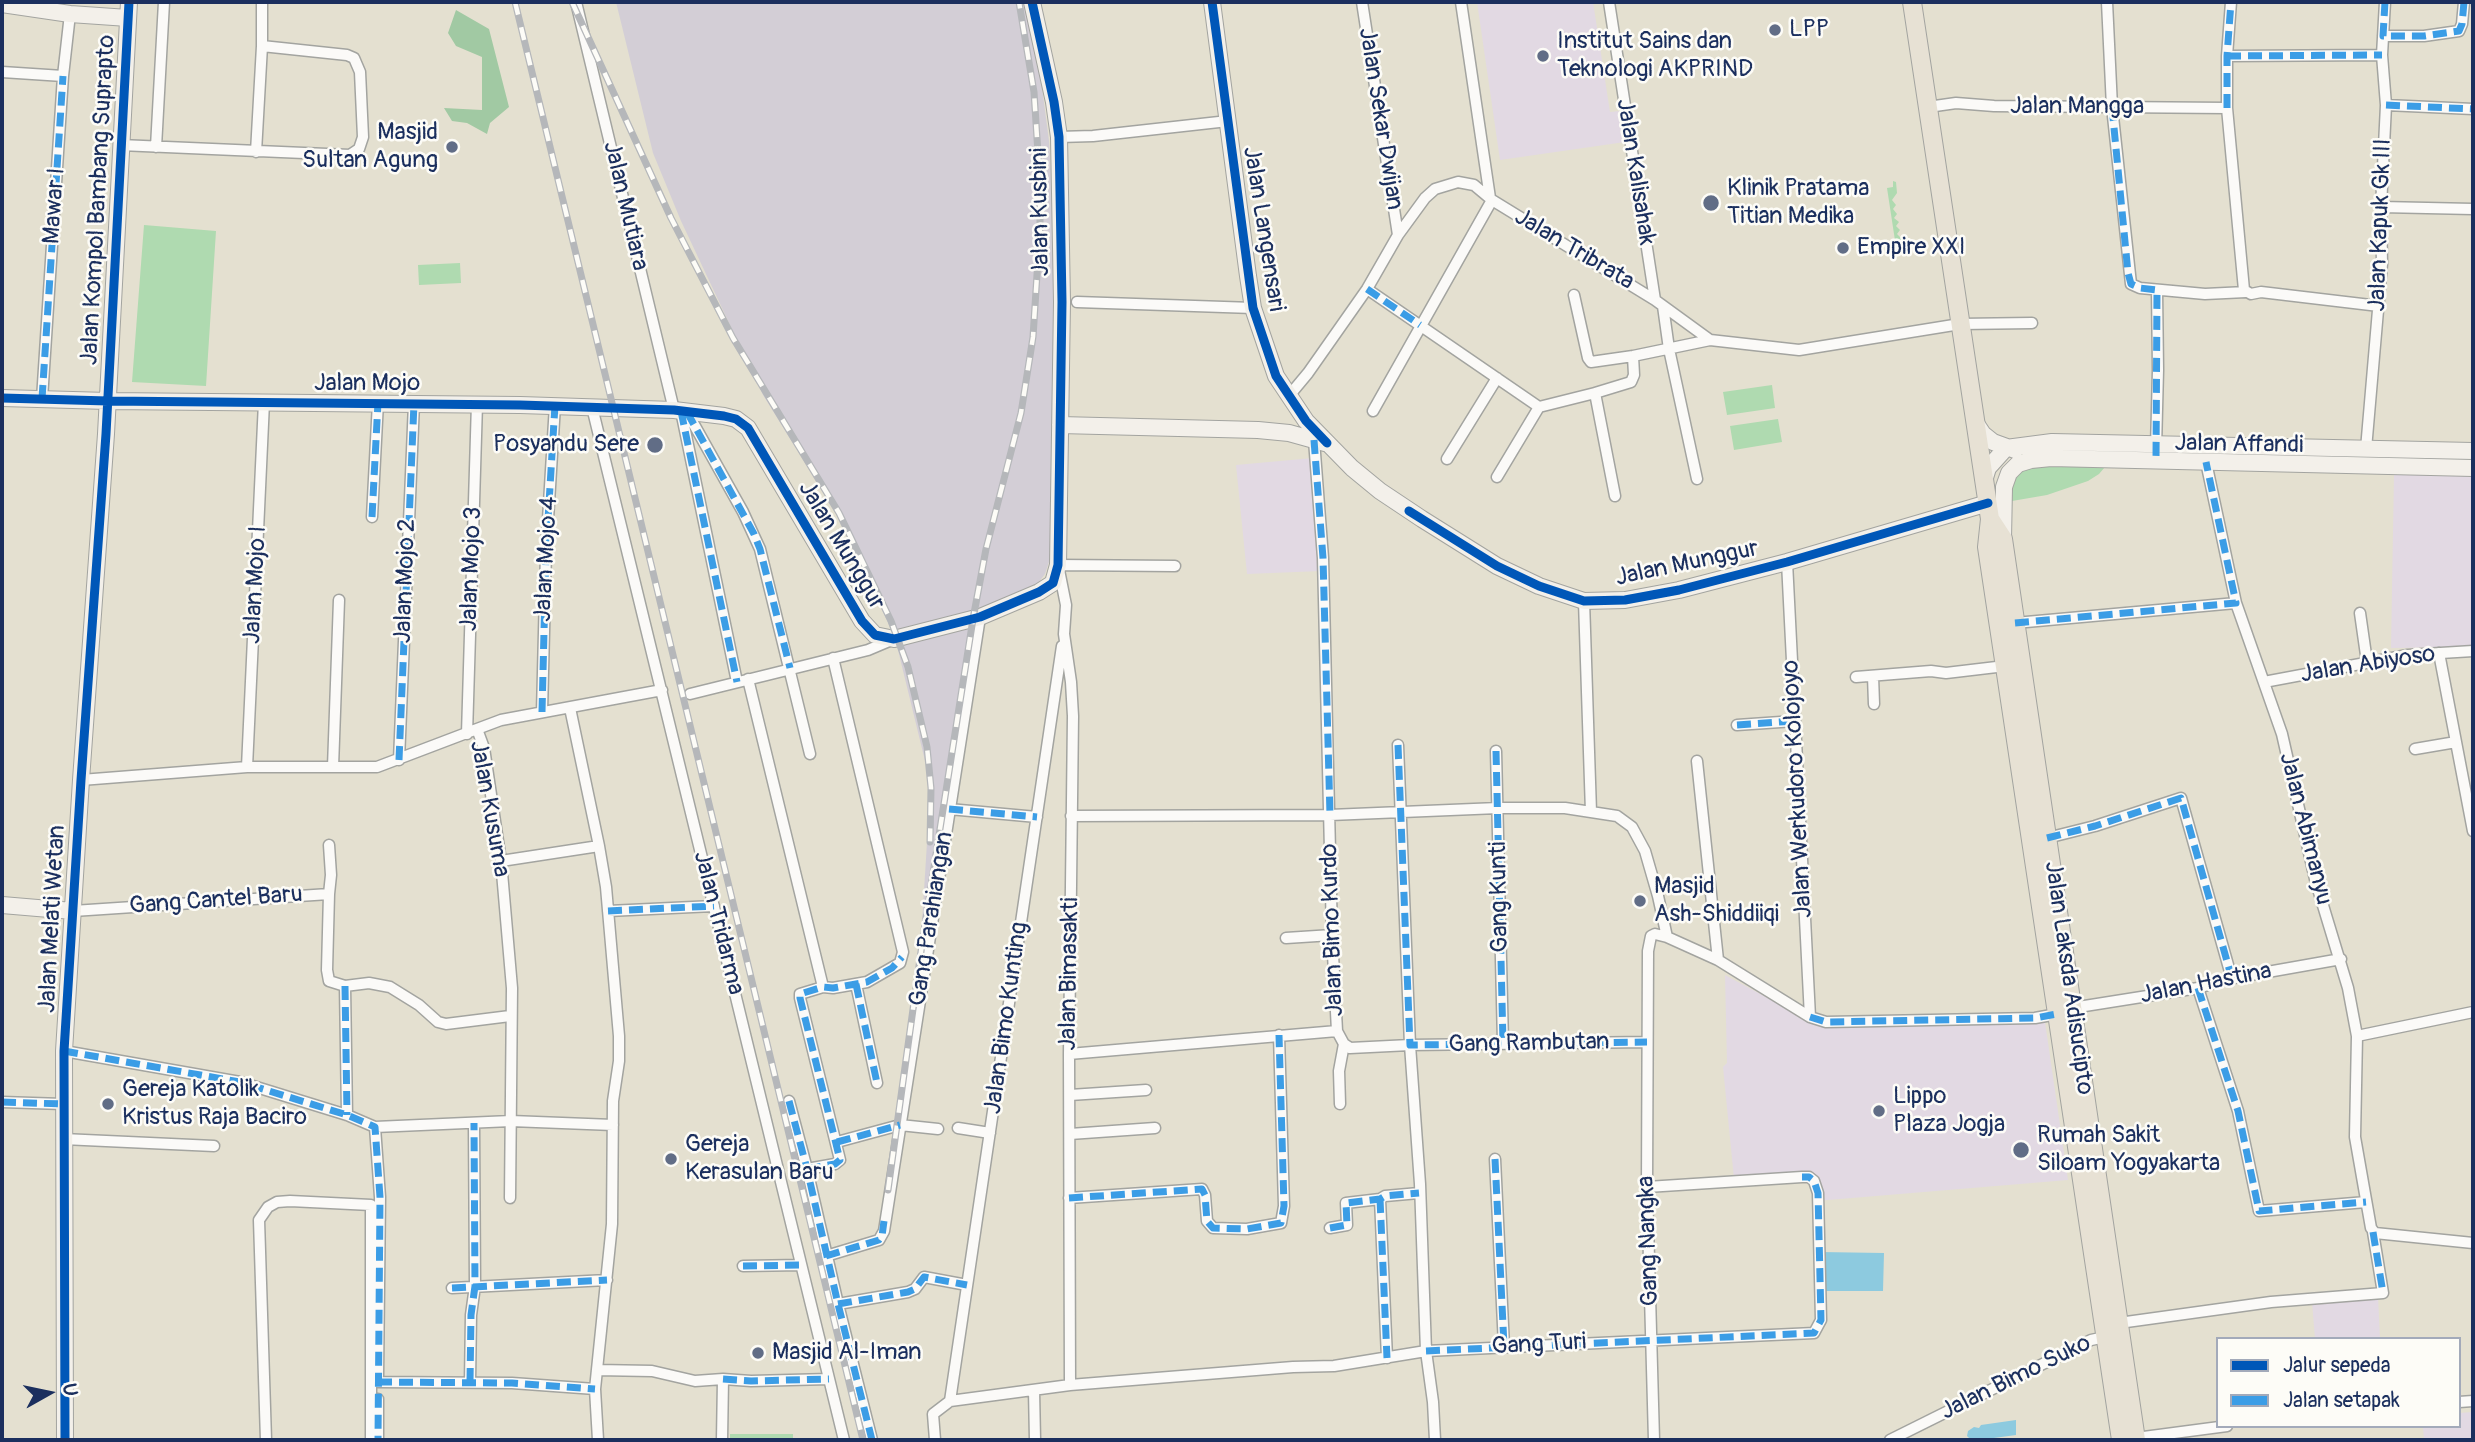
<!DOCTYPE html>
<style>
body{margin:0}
#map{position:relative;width:2475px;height:1442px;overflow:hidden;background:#e4e0d0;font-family:Pangolin,sans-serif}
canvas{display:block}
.frame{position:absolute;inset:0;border:4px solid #1b2f5e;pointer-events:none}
.legend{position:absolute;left:2216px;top:1337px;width:245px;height:91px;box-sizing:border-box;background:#fdfcf7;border:2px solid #a3aaba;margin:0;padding:9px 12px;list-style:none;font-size:21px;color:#1b2f5e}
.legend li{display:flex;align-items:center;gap:14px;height:35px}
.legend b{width:35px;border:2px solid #a3aaba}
.north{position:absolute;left:14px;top:1358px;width:70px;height:70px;-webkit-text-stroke:5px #fdfcf7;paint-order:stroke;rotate:81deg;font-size:19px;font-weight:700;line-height:28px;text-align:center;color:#1b2f5e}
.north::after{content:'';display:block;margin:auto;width:24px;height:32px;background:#1b2f5e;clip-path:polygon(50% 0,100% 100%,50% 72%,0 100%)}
</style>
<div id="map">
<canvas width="2475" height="1442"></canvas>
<div class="frame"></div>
<ul class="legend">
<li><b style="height:9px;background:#0057b8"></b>Jalur sepeda</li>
<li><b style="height:9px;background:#3b9de6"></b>Jalan setapak</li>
</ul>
<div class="north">U</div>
</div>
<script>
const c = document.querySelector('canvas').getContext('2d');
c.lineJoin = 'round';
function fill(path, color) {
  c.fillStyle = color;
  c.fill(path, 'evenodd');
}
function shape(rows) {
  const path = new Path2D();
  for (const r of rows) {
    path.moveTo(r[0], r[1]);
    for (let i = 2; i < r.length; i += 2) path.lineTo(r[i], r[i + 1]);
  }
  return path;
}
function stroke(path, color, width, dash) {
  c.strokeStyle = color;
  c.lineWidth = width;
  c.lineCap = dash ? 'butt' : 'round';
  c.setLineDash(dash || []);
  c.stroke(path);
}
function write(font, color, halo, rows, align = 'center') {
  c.font = font + ' Pangolin,sans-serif';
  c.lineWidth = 5;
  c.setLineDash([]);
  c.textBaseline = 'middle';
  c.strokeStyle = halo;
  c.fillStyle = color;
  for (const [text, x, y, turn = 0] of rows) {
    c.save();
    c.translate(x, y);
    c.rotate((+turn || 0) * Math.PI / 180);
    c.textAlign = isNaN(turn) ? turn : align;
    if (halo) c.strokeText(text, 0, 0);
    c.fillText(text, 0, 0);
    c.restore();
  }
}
const built = shape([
 [1477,2,1593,2,1610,112,1620,111,1625,142,1500,160],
 [1313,458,1321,571,1247,574,1236,465],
 [2394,473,2473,475,2473,647,2391,648],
 [1725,975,1818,1025,2045,1022,2068,1180,1816,1201,1814,1174,1734,1179,1723,1067,1727,1063],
 [2378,1296,2380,1339,2315,1339,2312,1302],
 [2473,1412,2473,1440,2424,1440,2423,1426,2459,1426,2459,1413]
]);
const industrial = shape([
 [616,2,1027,2,1038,57,1049,141,1059,293,1058,449,1050,559,1045,574,1035,587,989,606,892,631,837,514,763,395,681,221,653,153],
 [974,626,925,939,921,939,929,810,927,769,897,646]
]);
const green = shape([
 [1893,181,1896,182,1897,193,1892,200,1896,205,1893,209,1897,214,1894,218,1899,222,1896,226,1900,230,1897,234,1906,243,1896,247,1887,188,1893,187],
 [144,225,216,231,206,386,132,382],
 [460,263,461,283,419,285,418,265],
 [1772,385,1775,408,1727,415,1723,392],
 [1778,419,1782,442,1734,450,1730,426],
 [2038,465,2105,467,2099,474,2088,481,2047,495,2012,501,2010,487,2017,472],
 [730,1434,793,1434,793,1440,730,1440]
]);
const forest = shape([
 [456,10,489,29,509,107,490,123,487,134,467,123,452,121,444,108,482,110,482,57,456,46,448,33]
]);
const water = shape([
 [1820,1252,1884,1253,1883,1291,1823,1291],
 [2016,1420,2016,1435,1979,1440,1971,1440,1967,1436,1968,1431,1974,1427,1979,1428,1981,1425]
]);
const street = shape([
 [576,2,674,410],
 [1362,2,1398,235],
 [1461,2,1490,198],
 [1609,2,1655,300],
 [2107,2,2112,107,2131,284,2140,288,2205,294,2246,292],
 [2231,2,2227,56,2227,108,2244,290,2251,294,2261,292,2379,306],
 [2383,36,2424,36,2459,31,2462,24,2464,2],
 [2227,56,2382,55],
 [2,72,63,76],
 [2386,105,2473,109],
 [1928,107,1956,103,1994,106,2227,108],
 [1059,137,1093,136,1228,121],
 [120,145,350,155,359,149,363,137,360,72,354,58,347,55,262,46,262,2],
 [156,147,164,2],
 [256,152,262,46],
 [2381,207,2473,209],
 [1367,289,1539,407,1595,393],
 [1574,295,1588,358,1591,362,1633,356,1710,340],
 [1077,302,1253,308],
 [1663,306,1669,349,1697,479],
 [1288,397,1308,373,1367,289,1398,235,1425,198,1435,189,1458,182,1474,185,1492,200,1655,300,1710,340,1799,350,1960,324,2032,323],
 [42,399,63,76,70,14],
 [592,407,844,1440],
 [681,411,737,682],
 [1373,411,1492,200],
 [687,412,743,512,760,549,810,754],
 [1314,440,1323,558,1332,935,1337,1031,1344,1044,1350,1048,1410,1045,1420,1184,1426,1351,1433,1402,1435,1440],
 [2156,448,2158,370,2157,290],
 [2366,449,2382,264,2381,207,2386,105,2382,55,2385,2],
 [1447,459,1497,378],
 [2206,462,2236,603,2282,734,2315,879,2348,988,2357,1036,2355,1137,2371,1228,2375,1233,2473,1243],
 [1497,477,1539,407],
 [1615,496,1595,393,1631,382,1634,375,1633,356],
 [372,517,378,402],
 [1787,562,1810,1017],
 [1584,601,1591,812],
 [2360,613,2367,662],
 [2015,623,2236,603],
 [2439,653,2473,831],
 [1873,676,1874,704],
 [1856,677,1931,671,1946,673,2005,666],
 [748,679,823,987],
 [2264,682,2408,655,2473,651],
 [690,694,868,650,894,639],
 [570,708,599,846],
 [542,712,546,552,555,405],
 [1737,725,1795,721],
 [477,729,501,720,662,690],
 [467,734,477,403],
 [1398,745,1410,1045,1647,1042],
 [2415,749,2456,742],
 [1496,751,1503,1043],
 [399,760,414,403],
 [1697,761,1718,960],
 [247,767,264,402],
 [333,767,339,600],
 [81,780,247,767,377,767,477,729,484,748,501,861,512,988,510,1198],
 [949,809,1037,817],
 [1071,816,1330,815,1498,808,1565,808,1617,816,1632,827,1645,851,1658,896,1667,937],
 [2047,838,2095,826,2181,798,2232,979],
 [329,845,331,875,329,894],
 [501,861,599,846,606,887,619,1036,619,1061,613,1101,612,1224,595,1389,598,1440],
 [73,911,329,894,327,970,329,981,345,986,369,983,390,987,419,1005,438,1022,446,1024,510,1016],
 [608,911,714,906],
 [1286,938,1332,935],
 [856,984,877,1083],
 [345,986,347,1115],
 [2198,988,2238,1111,2259,1211,2366,1202],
 [2072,1008,2198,988,2228,979,2341,959],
 [2357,1036,2473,1012],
 [64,1051,240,1082,347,1115,375,1127,511,1121,613,1125],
 [1069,1054,1337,1031],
 [1070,1095,1146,1090],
 [789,1101,807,1169,838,1304,872,1440],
 [2,1102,63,1104],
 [1340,1104,1339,1071,1344,1044],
 [375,1127,380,1197,378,1376],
 [958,1128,990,1133],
 [1070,1134,1155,1128],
 [63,1139,214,1146],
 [837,1142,900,1125,938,1129],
 [1495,1159,1504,1346],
 [807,1169,835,1164,840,1160,800,998,800,994,823,987,833,988,867,982,900,963,903,952,833,658],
 [1069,1198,1202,1189,1205,1195,1207,1221,1213,1228,1247,1229,1281,1223,1284,1206,1279,1035],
 [1380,1199,1387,1358],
 [1330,1228,1347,1225,1346,1203,1380,1199,1385,1196,1419,1193],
 [826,1256,879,1240,884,1231,980,617],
 [743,1266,801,1265],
 [452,1288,607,1280],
 [838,1304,908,1292,915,1289,924,1277,967,1285],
 [2119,1323,2271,1302,2383,1293,2373,1232],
 [597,1370,652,1371,695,1381,723,1379,751,1381,829,1379],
 [378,1382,512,1383,595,1389],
 [470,1382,471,1315,475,1286,474,1123],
 [1070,1385,1069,1054,1073,716,1071,682,1064,634,1066,605,1058,565,1175,566],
 [1034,1390,1035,1440],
 [378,1399,378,1440],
 [950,1401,1062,646],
 [2459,1402,2473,1401],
 [2136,1438,2227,1426],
 [266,1440,259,1220,268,1207,277,1202,290,1201,371,1205,371,1440],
 [722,1440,723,1379],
 [935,1440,933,1414,950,1401,1070,1385,1293,1367,1334,1366,1426,1351,1814,1333,1821,1320,1818,1193,1814,1181,1809,1177,1802,1177,1647,1187],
 [1654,1440,1647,1187,1648,951,1651,936,1655,934,1667,937,1718,960,1810,1017,1826,1022,2035,1018,2057,1014],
 [1890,1440,2091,1340,2105,1337]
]);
const secondary = shape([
 [1212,2,1248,276,1253,308,1276,376,1306,421,1352,468,1380,491,1422,519,1497,566,1539,586,1584,601,1625,600,1679,590,1787,562,1988,503],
 [2,4,70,14,128,18],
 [2,398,108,401,520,405,674,410,724,416,736,419,748,428,862,621,875,635,894,639,980,617,1039,592,1053,583,1058,565,1062,302,1059,137,1054,102,1032,2],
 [1975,422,1983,434,1993,442,2015,450],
 [1060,425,1258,430,1289,433,1325,443],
 [2006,448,2052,442,2473,451],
 [1984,481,1988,468,2006,448],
 [2003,539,2004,487,2009,473,2018,464,2031,460,2051,458,2473,468],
 [2,905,73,911],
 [65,1440,64,1051,81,780,106,434,129,2]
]);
const primary = shape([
 [1912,2,1990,519,1987,547,2121,1440],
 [1990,519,2003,539,2136,1440]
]);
const rail = shape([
 [515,2,863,1440],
 [572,2,671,218,733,338,839,513,891,621,908,667,927,747,931,788,930,842],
 [888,1190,923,937,973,619,986,549,1021,413,1033,337,1040,228,1040,184,1034,92,1019,2]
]);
const quiet = shape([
 [2385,2,2383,36,2424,36,2459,31,2462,24,2464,2],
 [2227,56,2382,55],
 [2386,105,2473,109],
 [2112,107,2128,273,2131,284,2140,288,2157,290,2156,461],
 [2227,108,2227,56,2231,2],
 [1367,289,1420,325],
 [42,399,63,76],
 [681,411,737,682],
 [687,412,754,534,760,549,790,668],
 [1314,440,1323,558,1330,815],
 [372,517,378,402],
 [2015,623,2236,603,2206,462],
 [542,712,546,552,555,405],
 [1737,725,1795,721],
 [1398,745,1410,1045,1647,1042],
 [1496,751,1503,1043],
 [399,760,414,403],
 [949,809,1037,817],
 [2047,838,2095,826,2181,798,2232,979],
 [608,911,714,906],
 [856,984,877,1083],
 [345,986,347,1115],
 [2198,988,2238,1111,2259,1211,2366,1202],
 [1810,1017,1826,1022,2035,1018,2057,1014],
 [64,1051,240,1082,347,1115,375,1127,380,1197,378,1440],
 [789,1101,807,1169,838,1304,872,1440],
 [2,1102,63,1104],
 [837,1142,900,1125],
 [1495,1159,1504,1346],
 [807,1169,835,1164,840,1160,800,998,800,994,823,987,833,988,867,982,892,968,902,957],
 [1069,1198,1202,1189,1205,1195,1207,1221,1213,1228,1247,1229,1281,1223,1284,1206,1279,1035],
 [1380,1199,1387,1358],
 [1330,1228,1347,1225,1346,1203,1380,1199,1385,1196,1419,1193],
 [2373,1232,2383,1293],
 [826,1256,879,1240,882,1236,884,1221],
 [743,1266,801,1265],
 [452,1288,607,1280],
 [838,1304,908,1292,915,1289,924,1277,967,1285],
 [1426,1351,1814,1333,1821,1320,1818,1193,1814,1181,1809,1177,1802,1177],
 [723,1379,751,1381,829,1379],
 [378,1382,512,1383,595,1389],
 [470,1382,471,1315,475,1286,474,1123]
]);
const cycleway = shape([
 [1212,2,1253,308,1276,376,1306,421,1327,443],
 [2,398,108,401,520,405,674,410,724,416,736,419,748,428,862,621,875,635,894,639,980,617,1039,592,1053,583,1058,565,1062,302,1059,137,1054,102,1032,2],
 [1409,511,1497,566,1539,586,1584,601,1625,600,1679,590,1787,562,1988,503],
 [65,1440,64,1051,81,780,106,434,129,2]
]);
const markers = [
 [1775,30,7,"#616d86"],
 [1543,56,7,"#616d86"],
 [452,147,7,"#616d86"],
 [1711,203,9,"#616d86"],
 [1843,248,7,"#616d86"],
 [655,445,9,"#616d86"],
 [1640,901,7,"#616d86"],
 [108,1104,7,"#616d86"],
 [1879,1111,7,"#616d86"],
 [2021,1150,9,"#616d86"],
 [671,1159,7,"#616d86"],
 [758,1353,7,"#616d86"]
];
const poiNames = [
 ["LPP",1789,30],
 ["Institut Sains dan",1557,42],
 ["Teknologi AKPRIND",1557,70],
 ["Masjid",438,133,"right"],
 ["Sultan Agung",438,161,"right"],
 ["Klinik Pratama",1727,189],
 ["Titian Medika",1727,217],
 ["Empire XXI",1857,248],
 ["Posyandu Sere",639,445,"right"],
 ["Masjid",1654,887],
 ["Ash-Shiddiiqi",1654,915],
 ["Gereja Katolik",122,1090],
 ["Kristus Raja Baciro",122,1118],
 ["Lippo",1893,1097],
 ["Plaza Jogja",1893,1125],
 ["Rumah Sakit",2037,1136],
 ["Siloam Yogyakarta",2037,1164],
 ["Gereja",685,1145],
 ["Kerasulan Baru",685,1173],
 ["Masjid Al-Iman",772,1353]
];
const streetNames = [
 ["Jalan Mangga",2077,107],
 ["Jalan Sekar Dwijan",1380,119,81],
 ["Jalan Kalisahak",1635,172,81],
 ["Jalan Kompol Bambang Suprapto",99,200,-87],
 ["Mawar I",55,206,-86],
 ["Jalan Mutiara",625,206,77],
 ["Jalan Kusbini",1041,212,-91],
 ["Jalan Kapuk Gk III",2381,225,-88],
 ["Jalan Langensari",1263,229,81],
 ["Jalan Tribrata",1574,250,31],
 ["Jalan Mojo",367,384],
 ["Jalan Affandi",2239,445,1],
 ["Jalan Munggur",841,546,59],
 ["Jalan Mojo 4",547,559,-87],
 ["Jalan Munggur",1687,564,-12],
 ["Jalan Mojo 3",472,569,-88],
 ["Jalan Mojo 2",406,581,-88],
 ["Jalan Mojo I",256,585,-87],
 ["Jalan Abiyoso",2368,665,-9],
 ["Jalan Werkudoro Kolojoyo",1798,789,-93],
 ["Jalan Kusuma",489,809,80],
 ["Jalan Abimanyu",2305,829,76],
 ["Gang Kunti",1500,897,-91],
 ["Gang Cantel Baru",216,901,-4],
 ["Jalan Melati Wetan",53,919,-87],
 ["Gang Parahiangan",932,919,-81],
 ["Jalan Tridarma",718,923,76],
 ["Jalan Bimo Kurdo",1333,930,-92],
 ["Jalan Bimasakti",1070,974,-89],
 ["Jalan Laksda Adisucipto",2068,978,82],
 ["Jalan Hastina",2206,984,-11],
 ["Jalan Bimo Kunting",1007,1018,-82],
 ["Gang Rambutan",1529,1044,-1],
 ["Gang Nangka",1649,1241,-92],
 ["Gang Turi",1539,1345,-3],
 ["Jalan Bimo Suko",2016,1378,-26]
];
fill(built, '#e2d9e3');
fill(industrial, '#d3ced6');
fill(green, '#afdab0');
fill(forest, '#a1c9a3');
fill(water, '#8dcadf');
stroke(street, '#a3a4a0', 13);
stroke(secondary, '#a3a4a0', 18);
stroke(primary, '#a3a4a0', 20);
stroke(street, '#fbfaf8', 10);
stroke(secondary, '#f3f0ea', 16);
stroke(primary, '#e7e1d4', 18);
stroke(rail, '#b5b7ba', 7);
stroke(rail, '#fdfcf7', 4.5, [13]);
stroke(quiet, '#3b9de6', 7, [14, 7]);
stroke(cycleway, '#0057b8', 9);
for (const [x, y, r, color] of markers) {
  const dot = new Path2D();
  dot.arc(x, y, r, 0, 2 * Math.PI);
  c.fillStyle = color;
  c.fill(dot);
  stroke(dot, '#fdfcf7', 2.5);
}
write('24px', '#1b2f5e', '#fdfcf7', poiNames, 'left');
write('24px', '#1b2f5e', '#fdfcf7', streetNames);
</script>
